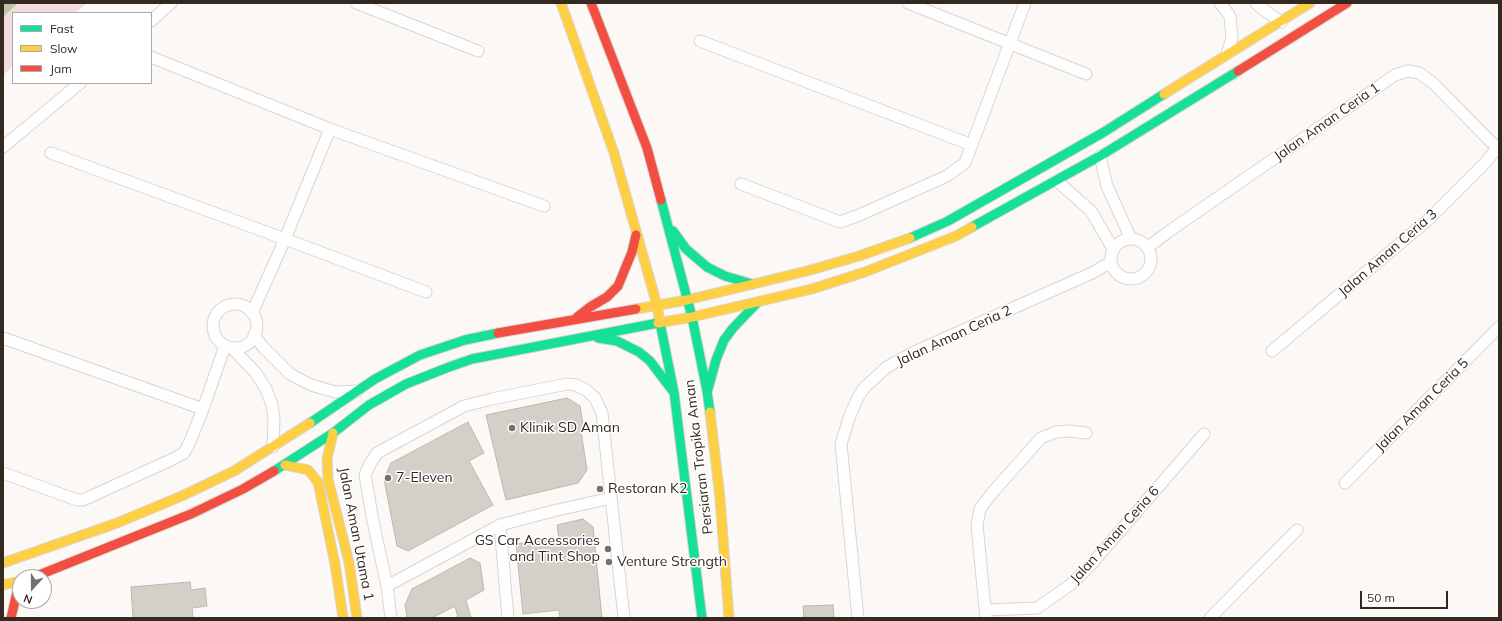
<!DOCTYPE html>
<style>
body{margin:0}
#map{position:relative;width:1502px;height:621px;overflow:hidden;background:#fbf8f5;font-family:Mulish,sans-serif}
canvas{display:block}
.frame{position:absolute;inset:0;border:4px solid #322920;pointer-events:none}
.legend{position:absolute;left:12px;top:12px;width:140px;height:72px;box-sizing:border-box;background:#fff;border:1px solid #ada9a6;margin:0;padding:5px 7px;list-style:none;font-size:12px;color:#322920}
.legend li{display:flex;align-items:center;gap:8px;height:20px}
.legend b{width:20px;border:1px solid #ada9a6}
.north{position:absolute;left:12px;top:569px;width:40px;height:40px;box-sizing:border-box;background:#fff;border:1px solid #ada9a6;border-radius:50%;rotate:201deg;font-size:11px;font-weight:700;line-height:16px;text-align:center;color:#322920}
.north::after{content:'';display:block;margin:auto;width:14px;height:18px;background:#78716b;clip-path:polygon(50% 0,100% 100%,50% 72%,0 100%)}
.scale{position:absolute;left:1360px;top:591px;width:88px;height:18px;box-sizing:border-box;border:2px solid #322920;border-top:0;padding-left:5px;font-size:12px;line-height:14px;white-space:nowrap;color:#322920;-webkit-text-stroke:3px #fff;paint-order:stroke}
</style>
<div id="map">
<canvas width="1502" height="621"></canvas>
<div class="frame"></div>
<ul class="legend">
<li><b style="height:5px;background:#16e098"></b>Fast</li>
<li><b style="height:5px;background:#ffcf43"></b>Slow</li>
<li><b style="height:5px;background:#f24e42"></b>Jam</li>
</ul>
<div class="north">N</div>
<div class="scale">50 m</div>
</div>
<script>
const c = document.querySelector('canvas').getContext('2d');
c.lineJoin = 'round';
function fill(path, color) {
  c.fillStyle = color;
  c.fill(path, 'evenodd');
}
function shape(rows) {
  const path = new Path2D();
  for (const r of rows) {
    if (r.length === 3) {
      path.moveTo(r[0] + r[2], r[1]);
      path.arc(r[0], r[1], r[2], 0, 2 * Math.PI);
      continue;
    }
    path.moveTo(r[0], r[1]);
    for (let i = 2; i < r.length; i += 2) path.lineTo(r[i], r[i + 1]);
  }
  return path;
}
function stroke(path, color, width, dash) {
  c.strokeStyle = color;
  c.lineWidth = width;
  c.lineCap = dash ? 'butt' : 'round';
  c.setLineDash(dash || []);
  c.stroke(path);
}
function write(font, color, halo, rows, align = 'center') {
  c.font = font + ' Mulish,sans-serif';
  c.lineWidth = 3;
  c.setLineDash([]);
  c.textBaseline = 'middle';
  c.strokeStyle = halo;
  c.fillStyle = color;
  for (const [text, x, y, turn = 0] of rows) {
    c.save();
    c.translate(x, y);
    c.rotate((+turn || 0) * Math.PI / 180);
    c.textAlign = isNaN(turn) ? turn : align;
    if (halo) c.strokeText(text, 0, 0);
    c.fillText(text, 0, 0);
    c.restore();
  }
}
const green = shape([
 [3,3,87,3,75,13,13,13,13,66,3,75]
]);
const water = shape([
 [3,3,18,3,3,17]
]);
const building = shape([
 [567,398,580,406,584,430,581,431,587,470,578,483,506,500,486,415,567,398],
 [468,422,484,453,469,461,493,505,408,551,397,546,384,479,391,463,468,422],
 [583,519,593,527,602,618,560,618,559,610,523,614,516,544,559,539,557,525,583,519],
 [470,558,480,563,484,590,466,600,471,618,458,618,455,606,432,618,407,618,405,605,412,589,470,558],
 [190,582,191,590,205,588,207,606,192,608,193,618,133,618,131,587,190,582],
 [833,605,834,618,804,618,803,606,833,605]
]);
const street = shape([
 [356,3,478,51],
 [908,3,1086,74],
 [1220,3,1230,16,1232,38,1227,54],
 [1256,3,1264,10,1281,22],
 [151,21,171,3],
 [700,41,972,145],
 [151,57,330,129,544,206],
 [3,147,80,83],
 [51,153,285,239,426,292],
 [1100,156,1107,186,1131,239],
 [1057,181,1091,211,1113,249],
 [741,184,840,222,857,216,947,176,965,163,1025,3],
 [1131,259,20],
 [1147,248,1168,232,1395,75,1408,71,1419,73,1433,83,1499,150],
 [235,326,22],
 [252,313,285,239,330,129],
 [254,335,263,347,290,374,311,385,335,392,357,391],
 [3,338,203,409],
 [231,347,255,372,266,389,272,405,274,419,273,447],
 [1272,351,1429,219,1485,163,1497,148],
 [3,473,77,500,83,500,173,459,184,453,189,444,203,409,225,346],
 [1345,483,1499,327],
 [500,525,508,618],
 [387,586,500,525,553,511,611,498],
 [986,610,1037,608,1070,585,1088,568,1204,434],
 [391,618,387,586,373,521,365,475,370,464,377,453,464,406,492,399,567,384,576,385,586,390,595,398,602,413,624,618],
 [858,618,841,444,849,418,858,397,865,387,887,367,914,352,1092,273,1111,262],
 [986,618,977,525,980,509,992,493,1041,438,1056,432,1070,431,1086,433],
 [1210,618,1297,530]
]);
const fast = shape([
 [661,200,692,317,707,391,710,412],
 [972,227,1100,156,1238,71],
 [673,231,686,249,707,267,725,276,752,284],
 [910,238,948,221,1104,132,1164,94],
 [660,323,674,392,702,618],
 [598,338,617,341,639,352,650,361,672,390],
 [708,389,716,360,724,340,733,328,758,302],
 [310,423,375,379,420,355,465,340,498,333],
 [274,471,333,433,369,405,406,384,449,367,472,359,658,323]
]);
const slow = shape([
 [561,3,614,153,657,305,660,323],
 [1164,94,1310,3],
 [636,309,687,300,807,271,859,256,910,238],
 [658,323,692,317,812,289,865,272,956,236,972,227],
 [710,412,720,498,729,618],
 [333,433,327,459,328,479,349,562,357,618],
 [285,465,308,470,318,482,335,564,343,618],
 [3,563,117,523,184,495,234,471,310,423],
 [3,585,20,581]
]);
const jam = shape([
 [591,3,647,148,661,200],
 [1238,71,1347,3],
 [577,317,590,307,607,297,618,286,632,252,636,235],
 [498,333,636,309],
 [34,577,191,514,243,489,274,471],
 [11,618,17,592,20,590]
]);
const markers = [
 [512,428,4,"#78716b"],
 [388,478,4,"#78716b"],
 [600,489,4,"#78716b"],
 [608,549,4,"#78716b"],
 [609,562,4,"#78716b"]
];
const streetNames = [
 ["Jalan Aman Ceria 1",1327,122,-35],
 ["Jalan Aman Ceria 3",1388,253,-41],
 ["Jalan Aman Ceria 2",954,336,-25],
 ["Jalan Aman Ceria 5",1422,405,-45],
 ["Persiaran Tropika Aman",699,457,-97],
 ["Jalan Aman Utama 1",356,534,79],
 ["Jalan Aman Ceria 6",1115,535,-48]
];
const poiNames = [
 ["Klinik SD Aman",520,428],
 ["7-Eleven",396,478],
 ["Restoran K2",608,489],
 ["GS Car Accessories",600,541,"right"],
 ["and Tint Shop",600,557,"right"],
 ["Venture Strength",617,562]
];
fill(green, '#f3dcdd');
fill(water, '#bbc6a9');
fill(building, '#d3d0c7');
stroke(building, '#bab8b1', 1);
stroke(street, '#dbd5cf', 13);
stroke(fast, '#dbd5cf', 11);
stroke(slow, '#dbd5cf', 11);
stroke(jam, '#dbd5cf', 11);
stroke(street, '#fefefe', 11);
stroke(fast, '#16e098', 9);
stroke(slow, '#ffcf43', 9);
stroke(jam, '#f24e42', 9);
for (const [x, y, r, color] of markers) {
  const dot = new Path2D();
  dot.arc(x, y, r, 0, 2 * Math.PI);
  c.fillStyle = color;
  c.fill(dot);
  stroke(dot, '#fff', 1.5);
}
write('14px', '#322920', '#fff', streetNames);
write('14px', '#322920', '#fff', poiNames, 'left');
</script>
